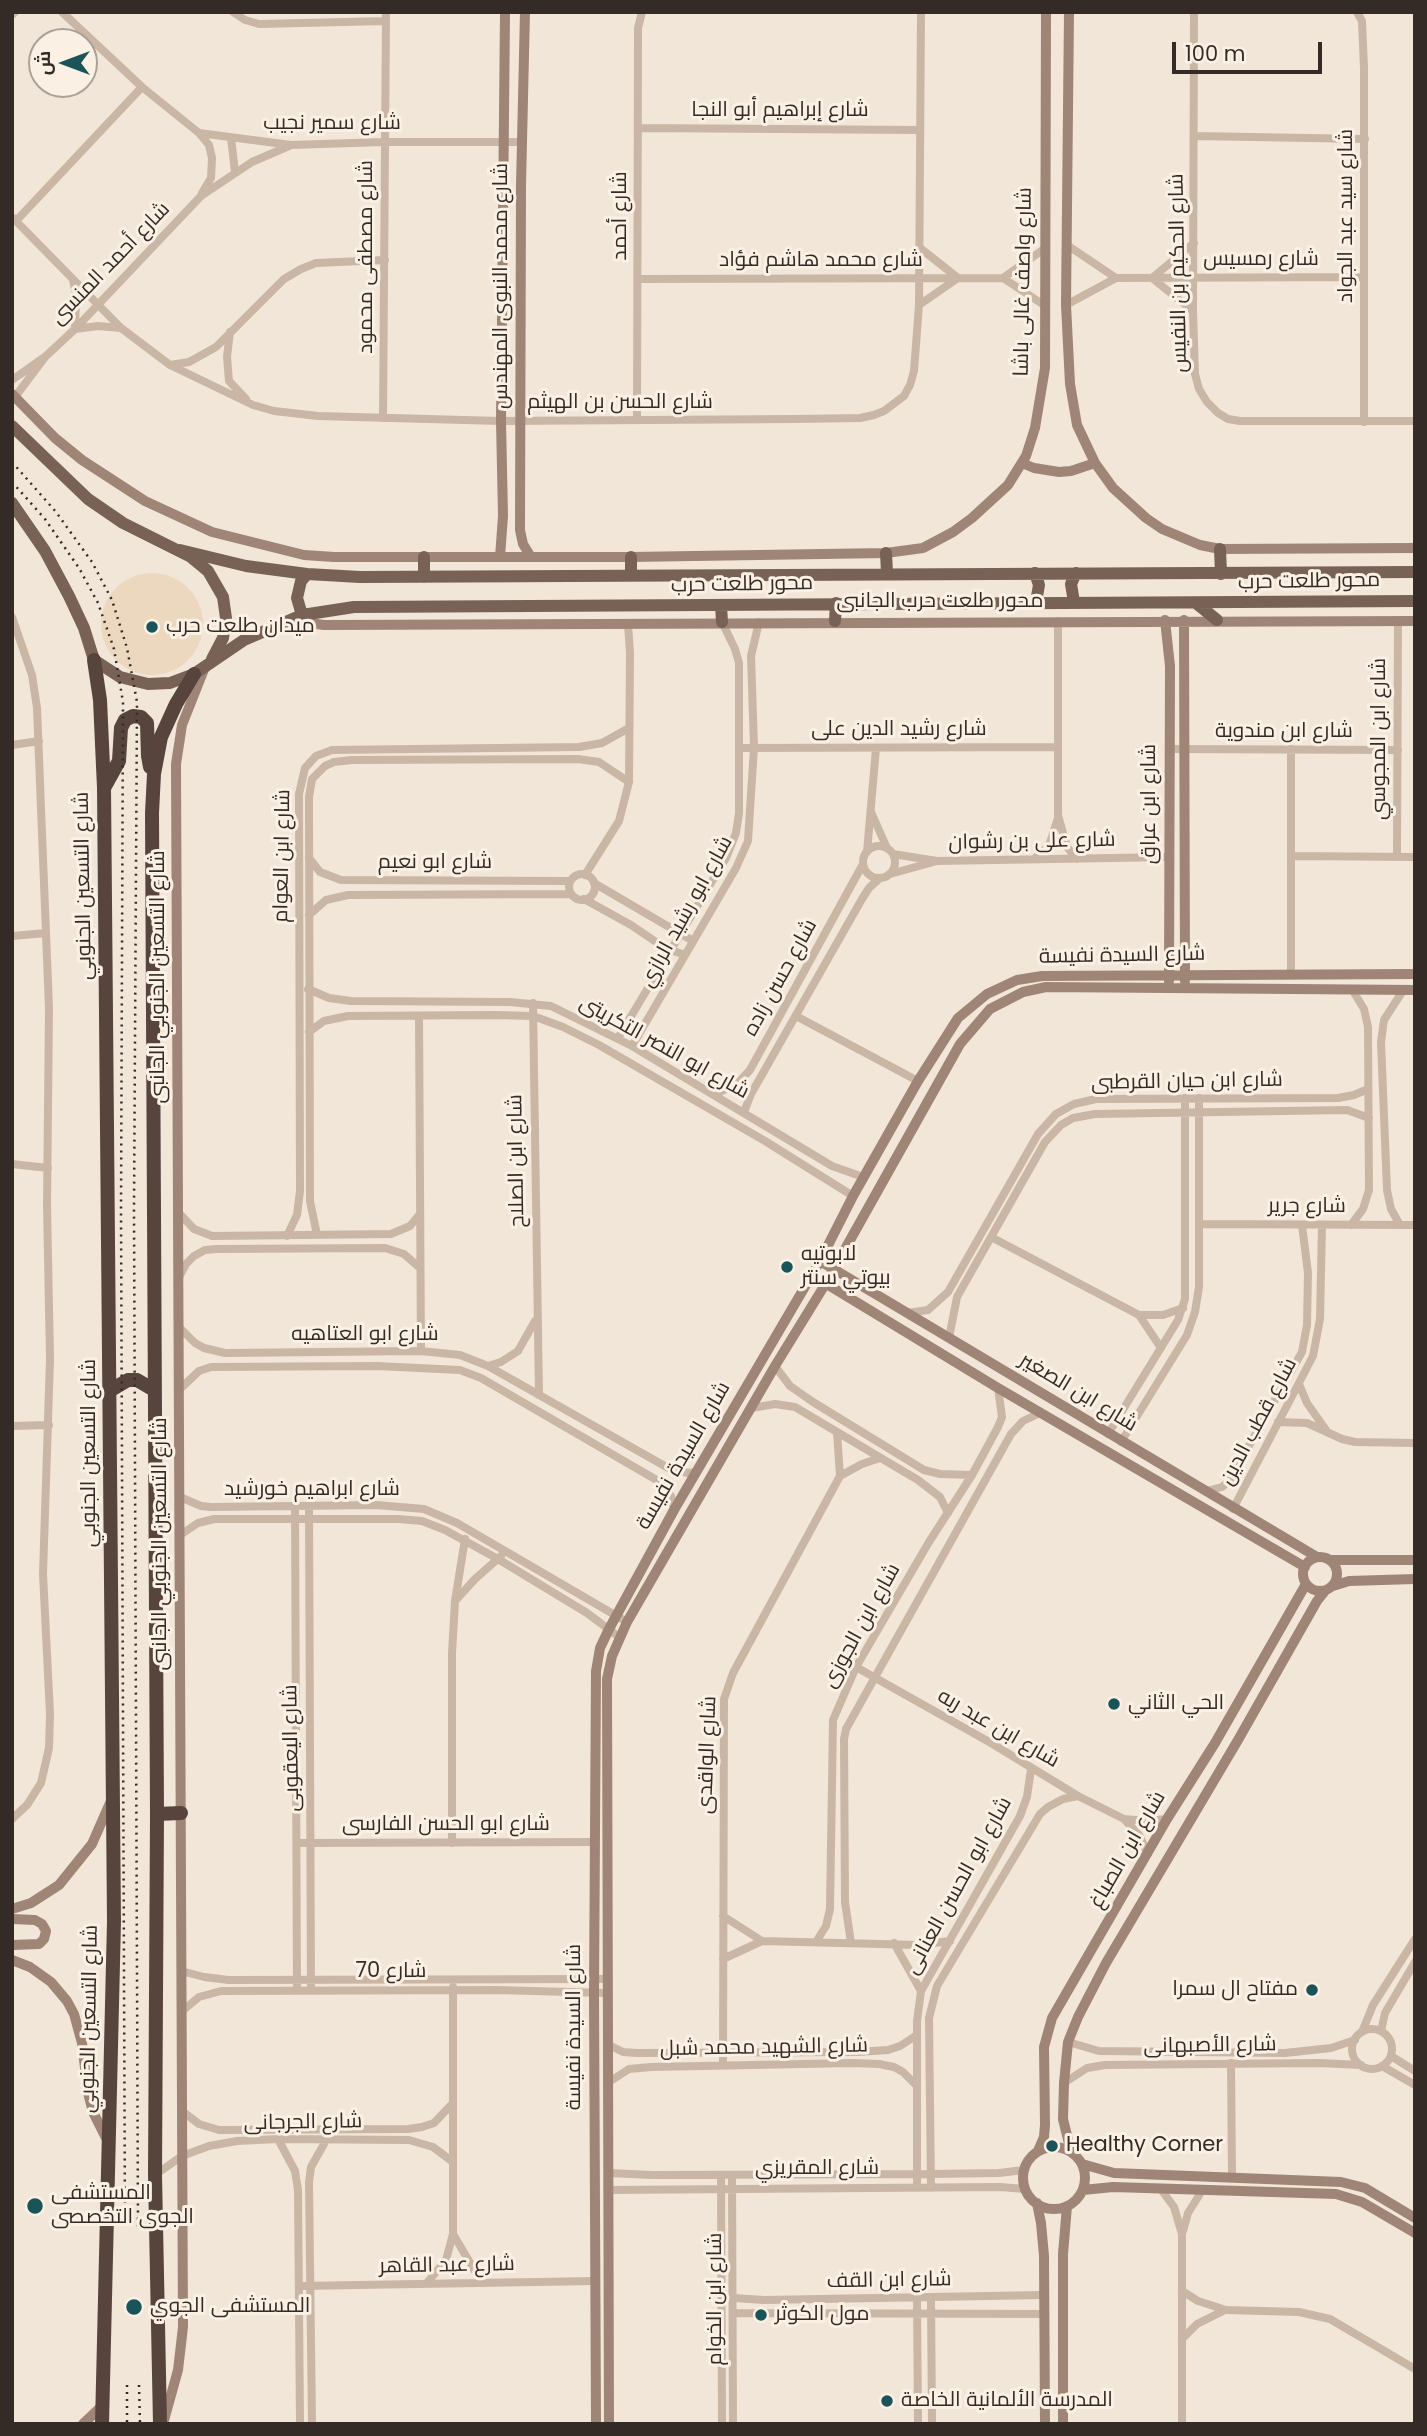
<!DOCTYPE html>
<meta charset="utf-8">
<style>
body{margin:0}
#map{position:relative;width:1427px;height:2436px;overflow:hidden;background:#f2e6d8;font-family:Poppins,Cairo,sans-serif}
canvas{display:block}
.frame{position:absolute;inset:0;border:14px solid #352b26;pointer-events:none}
.north{position:absolute;left:28px;top:28px;width:70px;height:70px;box-sizing:border-box;background:#faf0e4;border:2px solid #aba198;border-radius:50%;rotate:270deg;font-size:19px;font-weight:700;line-height:28px;text-align:center;color:#352b26}
.north::after{content:'';display:block;margin:auto;width:24px;height:32px;background:#1a5358;clip-path:polygon(50% 0,100% 100%,50% 72%,0 100%)}
.scale{position:absolute;left:1172px;top:42px;width:150px;height:32px;box-sizing:border-box;border:4px solid #352b26;border-top:0;padding-left:9px;font-size:21px;line-height:24px;white-space:nowrap;color:#352b26;-webkit-text-stroke:5px #faf0e4;paint-order:stroke}
</style>
<div id="map">
<canvas width="1427" height="2436"></canvas>
<div class="frame"></div>
<div class="north">ش</div>
<div class="scale">100 m</div>
</div>
<script>
const c = document.querySelector('canvas').getContext('2d');
c.lineJoin = 'round';
function fill(path, color) {
  c.fillStyle = color;
  c.fill(path, 'evenodd');
}
function shape(rows) {
  const path = new Path2D();
  for (const r of rows) {
    if (r.length === 3) {
      path.moveTo(r[0] + r[2], r[1]);
      path.arc(r[0], r[1], r[2], 0, 2 * Math.PI);
      continue;
    }
    path.moveTo(r[0], r[1]);
    for (let i = 2; i < r.length; i += 2) path.lineTo(r[i], r[i + 1]);
  }
  return path;
}
function stroke(path, color, width, dash) {
  c.strokeStyle = color;
  c.lineWidth = width;
  c.lineCap = dash ? 'butt' : 'round';
  c.setLineDash(dash || []);
  c.stroke(path);
}
function write(font, color, halo, rows, align = 'center') {
  c.font = font + ' Poppins,Cairo,sans-serif';
  c.lineWidth = 6;
  c.setLineDash([]);
  c.textBaseline = 'middle';
  c.strokeStyle = halo;
  c.fillStyle = color;
  for (const [text, x, y, turn = 0] of rows) {
    c.save();
    c.translate(x, y);
    c.rotate((+turn || 0) * Math.PI / 180);
    c.textAlign = isNaN(turn) ? turn : align;
    if (halo) c.strokeText(text, 0, 0);
    c.fillText(text, 0, 0);
    c.restore();
  }
}
const plaza = shape([
 [152,624,51]
]);
const street = shape([
 [62,12,142,87,199,133,291,145,384,142,522,142],
 [233,12,245,20,259,24,386,21],
 [1194,12,1193,311,1195,374,1199,389,1207,402,1218,413,1228,419,1240,421,1415,421],
 [1357,12,1362,21,1364,68,1364,422],
 [12,15,15,12],
 [639,128,920,130],
 [199,133,209,145,212,158,211,178,202,193],
 [1195,136,1365,139],
 [231,138,235,172],
 [12,217,121,328,170,365,253,405,274,411,318,416,501,421,795,419,860,418,874,415,884,411,904,396,910,385,914,371,919,305,921,12],
 [16,221,142,87],
 [1067,245,1116,278],
 [1003,278,1044,249],
 [639,279,1003,278,1044,305],
 [73,280,76,294,75,329,98,326,121,328],
 [919,305,958,278,920,248],
 [1066,305,1116,278,1364,277],
 [1193,311,1152,278,1194,243],
 [230,332,227,357,229,381,246,399],
 [170,365,189,362,216,347,284,279,301,269,316,263,385,260],
 [12,380,46,356,75,329,201,196,252,162,289,146],
 [15,397,45,357],
 [383,418,386,12],
 [637,420,638,41,638,28,642,12],
 [12,617,32,675,37,708,49,1008,47,1205,50,1359,43,1574,50,1714,49,1748,41,1783,27,1805,12,1819],
 [1058,621,1058,815,1067,847,1077,859],
 [12,745,39,741],
 [740,748,1058,747],
 [1169,749,1398,750],
 [871,812,887,848],
 [879,862,16],
 [867,852,876,748],
 [893,854,937,861,1169,857],
 [1291,856,1415,857],
 [1397,857,1398,621],
 [309,858,320,872,341,880,570,881],
 [1034,859,1049,846,1058,818],
 [890,874,937,861],
 [582,887,13],
 [585,875,619,821,629,782,630,653,628,624],
 [594,883,693,941],
 [584,899,631,925,665,948,685,955],
 [309,915,326,900,348,895,571,894],
 [12,936,46,933],
 [1291,975,1291,749],
 [308,989,329,998,351,1001,510,1002,551,1006,632,1046,832,1166,863,1177],
 [533,1003,539,1395],
 [419,1016,421,1351],
 [796,1016,918,1081],
 [309,1032,324,1021,348,1016,494,1015,533,1016,563,1027,599,1045,765,1141,853,1196],
 [618,1038,726,858,736,833,739,813,739,663,735,649,722,622],
 [632,1046,736,868,748,841,754,747,751,656,759,622],
 [714,1095,738,1083,750,1070,863,864],
 [744,1112,751,1094,862,899,869,888,880,878],
 [12,1164,48,1168],
 [179,1213,194,1229,212,1236,391,1234,410,1226,420,1214],
 [1199,1224,1415,1225],
 [1351,1225,1363,1209,1369,1190,1368,1027,1364,1009,1353,991],
 [1400,1225,1391,1209,1387,1190,1381,1042,1384,1020,1404,989],
 [317,1235,310,1201,309,797,312,779,325,766,334,762,352,760,578,759,599,762,629,782],
 [287,1236,297,1215,300,1191,299,794,305,768,316,756,332,750,579,747,602,743,629,728],
 [991,1237,1139,1315,1161,1348],
 [179,1277,186,1264,194,1256,205,1250,217,1249,385,1248,404,1254,420,1268],
 [907,1313,928,1310,948,1292,1038,1134,1056,1114,1074,1104,1096,1099,1338,1098,1354,1095,1368,1089],
 [1139,1315,1163,1315,1183,1308],
 [180,1328,195,1343,204,1348,225,1353,421,1351,460,1355,488,1366,670,1469,688,1473,696,1472],
 [949,1338,957,1297,1045,1142,1061,1125,1073,1118,1095,1114,1347,1110,1369,1118],
 [488,1366,501,1362,518,1351,535,1321],
 [775,1366,790,1386,813,1402,924,1470,940,1474,972,1475],
 [1299,1384,1307,1403,1326,1430],
 [180,1389,199,1371,211,1367,377,1366,460,1370,481,1378,660,1482,671,1496,674,1510],
 [752,1408,775,1404,795,1407,918,1480,940,1497,948,1513],
 [1278,1422,1307,1423,1342,1439,1355,1442,1415,1443],
 [12,1426,49,1425],
 [1108,1434,1178,1320,1185,1299,1185,1098],
 [1121,1442,1187,1335,1195,1312,1199,1287,1199,1098],
 [840,1476,862,1464,880,1458],
 [1207,1491,1222,1487,1229,1481,1302,1352,1307,1325,1308,1273,1302,1225],
 [180,1497,201,1506,211,1507,376,1505,424,1509,457,1523,627,1622],
 [295,1506,297,1990],
 [309,1506,311,1990],
 [1233,1509,1313,1356,1320,1319,1322,1225],
 [180,1535,198,1523,214,1519,398,1519,422,1521,445,1530,498,1559,587,1613,619,1637],
 [455,1601,475,1579,501,1556],
 [856,1667,991,1743,1078,1796,1124,1819,1139,1835,1148,1854],
 [1124,1819,1146,1821,1167,1819],
 [297,1843,594,1842],
 [452,1843,452,1653,455,1601,465,1539],
 [723,1916,762,1941],
 [816,1942,826,1926,830,1909,833,1720,856,1667,929,1542,972,1475,998,1427,1002,1417,998,1388],
 [851,1943,845,1902,844,1739,846,1729,1011,1434,1023,1421,1040,1413],
 [894,1943,921,1991],
 [723,1959,762,1941,918,1945,950,1941],
 [181,1971,204,1977,229,1980,607,1979],
 [181,2012,199,1997,221,1991,496,1990,607,1993],
 [1372,2049,20],
 [1381,2031,1385,2013,1415,1962],
 [1362,2032,1373,2005,1415,1939],
 [1068,2042,1099,2051,1285,2053,1331,2048,1355,2040],
 [609,2045,623,2052,637,2053,857,2052,888,2050,900,2046,917,2035],
 [1391,2056,1415,2071],
 [1231,2063,1232,2177],
 [723,2064,724,1699,733,1673,840,1476,837,1432],
 [1382,2066,1415,2085],
 [609,2082,629,2069,651,2067,853,2063,879,2064,894,2067,903,2072,916,2085],
 [1064,2083,1087,2068,1105,2065,1319,2063,1361,2065],
 [182,2111,199,2124,219,2130,408,2129,422,2127,434,2123,453,2103],
 [278,2139,295,2171,298,2190,300,2424],
 [609,2173,652,2175,930,2174,999,2173,1024,2170],
 [155,2175,182,2156,209,2146,237,2141,278,2139,409,2140,433,2147,453,2162],
 [721,2175,722,2424],
 [732,2175,733,2424],
 [917,2188,917,2021,921,1991,1020,1816,1027,1797,1031,1769],
 [931,2188,929,2018,937,1986,1040,1814,1048,1807,1063,1799,1078,1796],
 [1160,2188,1174,2207,1182,2234,1182,2424],
 [609,2190,1000,2187,1025,2189],
 [1183,2231,1188,2213,1203,2189],
 [453,2234,482,2283],
 [426,2284,446,2260,453,2234,453,1987],
 [299,2286,595,2281],
 [1182,2291,1198,2301,1226,2310,1299,2312,1330,2319,1415,2369],
 [734,2298,764,2300,1044,2295],
 [917,2298,918,2424],
 [931,2298,932,2424],
 [734,2313,1044,2314],
 [1182,2339,1197,2324,1223,2311],
 [312,2424,309,2182,311,2167,324,2144,325,2130]
]);
const secondary = shape([
 [525,12,521,185,520,530,523,544,531,557],
 [1069,12,1066,305,1070,384,1077,425,1095,463,1113,488,1146,518,1162,529,1200,545,1220,549,1415,548],
 [12,394,55,438,82,460,145,501,212,532,304,555,334,557,631,557,886,553,923,548,953,532,972,518,1008,485,1026,456,1035,428,1045,368,1046,12],
 [1022,463,1034,468,1059,472,1071,471,1095,463],
 [500,557,503,516,501,421,505,12],
 [302,615,309,623,324,625,1415,621],
 [1165,620,1170,666,1169,981],
 [1184,620,1185,981],
 [820,1261,1317,1557],
 [820,1280,998,1388,1305,1567],
 [1320,1574,17],
 [1330,1560,1415,1560],
 [1333,1586,1349,1581,1415,1579],
 [12,1909,31,1903,59,1885,92,1844,110,1803],
 [12,1919,35,1920,42,1924,46,1931,44,1939,39,1944,12,1945],
 [12,1960,30,1967,51,1982,67,2001,74,2014,82,2043,88,2093,93,2112,108,2142],
 [1054,2178,31],
 [1038,2151,1044,2137,1045,2125,1044,2047,1052,2018,1167,1819,1215,1743,1306,1584],
 [1071,2152,1063,2119,1064,2083,1068,2042,1078,2017,1106,1963,1238,1740,1317,1601,1325,1591],
 [1082,2164,1114,2173,1341,2182,1365,2188,1415,2218],
 [1083,2190,1113,2187,1336,2194,1362,2202,1415,2233],
 [1037,2203,1041,2223,1044,2256,1045,2424],
 [83,2424,102,2406],
 [163,2424,178,2370,183,2327,176,764,182,725,205,667],
 [596,2424,594,1992,596,1671,600,1648,609,1629,674,1510,820,1261,853,1196,918,1081,958,1018,987,994,1017,980,1042,976,1415,974],
 [609,2424,607,1679,612,1656,627,1622,775,1366,826,1283,960,1044,990,1009,1023,992,1046,987,1415,990],
 [1063,2424,1063,2254,1067,2206]
]);
const primary = shape([
 [12,426,88,499,123,523,191,557,208,571,223,597,226,618,223,638,212,659],
 [12,503,45,551,69,596,84,628,94,660,120,677,148,684,170,683,194,674,244,640,302,615,354,607,1415,601],
 [1220,549,1221,574],
 [180,550,246,566,307,574,360,577,1415,572],
 [886,553,887,573],
 [424,557,424,577],
 [1035,573,1039,585,1036,602],
 [631,575,631,557],
 [1074,602,1071,584,1076,573],
 [1196,603,1217,620],
 [721,605,722,622],
 [302,615,297,598,301,581,307,574],
 [835,621,836,603]
]);
const highway = shape([
 [94,660,100,700,104,788,114,1921,102,2424],
 [104,788,119,761,121,728,125,720,133,716,141,717,147,723,148,756,150,767],
 [111,1390,128,1380,137,1380,154,1390],
 [157,1814,181,1813],
 [160,2424,155,2175,157,1814,152,813,154,774,161,737,176,704,194,674]
]);
const rail = shape([
 [12,462,56,512,92,562,112,600,127,648,137,702,134,1210,138,2228],
 [12,482,45,519,79,568,98,603,114,649,123,702,121,1210,125,2228],
 [127,2385,127,2424],
 [139,2385,140,2424]
]);
const markers = [
 [152,627,7,"#1a5358"],
 [787,1267,7,"#1a5358"],
 [1114,1704,7,"#1a5358"],
 [1312,1990,7,"#1a5358"],
 [1052,2146,7,"#1a5358"],
 [35,2206,9,"#1a5358"],
 [134,2307,9,"#1a5358"],
 [761,2315,7,"#1a5358"],
 [887,2401,7,"#1a5358"]
];
const streetNames = [
 ["شارع إبراهيم أبو النجا",780,111],
 ["شارع سمير نجيب",332,124],
 ["شارع أحمد",621,216,-90],
 ["شارع سيد عبد الجواد",1347,216,-90],
 ["شارع مصطفى محمود",367,257,-90],
 ["شارع رمسيس",1261,260],
 ["شارع محمد هاشم فؤاد",821,261],
 ["شارع أحمد المنسى",111,264,-46],
 ["شارع الحكيم بن النفيس",1179,273,-91],
 ["شارع واصف غالى باشا",1024,282,-89],
 ["شارع محمد النبوى المهندس",502,286,-90],
 ["شارع الحسن بن الهيثم",620,403],
 ["محور طلعت حرب",1309,582,-1],
 ["محور طلعت حرب",742,585,-1],
 ["محور طلعت حرب الجانبى",940,602],
 ["شارع رشيد الدين على",899,730],
 ["شارع ابن مندوية",1284,732],
 ["شارع ابن المجوسي",1380,739,-90],
 ["شارع ابن عراق",1150,804,-90],
 ["شارع على بن رشوان",1032,842,-1],
 ["شارع ابن العوام",283,856,-89],
 ["شارع ابو نعيم",435,863],
 ["شارع التسعين الجنوبي",84,886,-91],
 ["شارع ابو رشيد الرازي",687,912,-61],
 ["شارع السيدة نفيسة",1122,956,-1],
 ["شارع التسعين الجنوبي الجانبى",159,977,-90],
 ["شارع حسن زاده",781,978,-61],
 ["شارع ابو النصر التكريتى",664,1048,29],
 ["شارع ابن حيان القرطبى",1187,1082,-1],
 ["شارع ابن الصلاح",517,1161,-91],
 ["شارع جرير",1307,1207],
 ["شارع ابو العتاهيه",365,1335],
 ["شارع ابن الصغير",1078,1393,31],
 ["شارع قطب الدين",1259,1422,-62],
 ["شارع التسعين الجنوبي",90,1453,-90],
 ["شارع السيدة نفيسة",684,1456,-60],
 ["شارع ابراهيم خورشيد",312,1490],
 ["شارع التسعين الجنوبي الجانبى",161,1544,-90],
 ["شارع ابن الجوزى",862,1626,-61],
 ["شارع ابن عبد ربه",998,1729,30],
 ["شارع اليعقوبى",292,1748,-91],
 ["شارع الواقدى",708,1755,-88],
 ["شارع ابو الحسن الفارسى",446,1825],
 ["شارع ابن الصباغ",1128,1850,-60],
 ["شارع ابو الحسن العنانى",959,1886,-61],
 ["شارع 70",391,1972],
 ["شارع التسعين الجنوبي",90,2019,-89],
 ["شارع السيدة نفيسة",575,2027,-90],
 ["شارع الأصبهانى",1210,2046,-1],
 ["شارع الشهيد محمد شبل",764,2048,-1],
 ["شارع الجرجانى",303,2123,-1],
 ["شارع المقريزي",817,2169],
 ["شارع عبد القاهر",447,2266,-1],
 ["شارع ابن القف",889,2281,-1],
 ["شارع ابن الخوام",716,2299,-90]
];
const poiNames = [
 ["ميدان طلعت حرب",166,627],
 ["لابوتيه",801,1255],
 ["بيوتي سنتر",801,1279],
 ["الحي الثاني",1128,1704],
 ["مفتاح ال سمرا",1298,1990,"right"],
 ["Healthy Corner",1066,2146],
 ["المستشفى",51,2194],
 ["الجوى التخصصى",51,2218],
 ["المستشفى الجوي",150,2307],
 ["مول الكوثر",775,2315],
 ["المدرسة الألمانية الخاصة",901,2401]
];
fill(plaza, '#ebd8be');
stroke(street, '#cab6a4', 8);
stroke(secondary, '#9e8575', 10);
stroke(primary, '#786256', 12);
stroke(highway, '#57453d', 14);
stroke(rail, '#352b26', 2.5, [2, 5]);
for (const [x, y, r, color] of markers) {
  const dot = new Path2D();
  dot.arc(x, y, r, 0, 2 * Math.PI);
  c.fillStyle = color;
  c.fill(dot);
  stroke(dot, '#faf0e4', 2.5);
}
write('21px', '#352b26', '#faf0e4', streetNames);
write('21px', '#352b26', '#faf0e4', poiNames, 'left');
</script>
